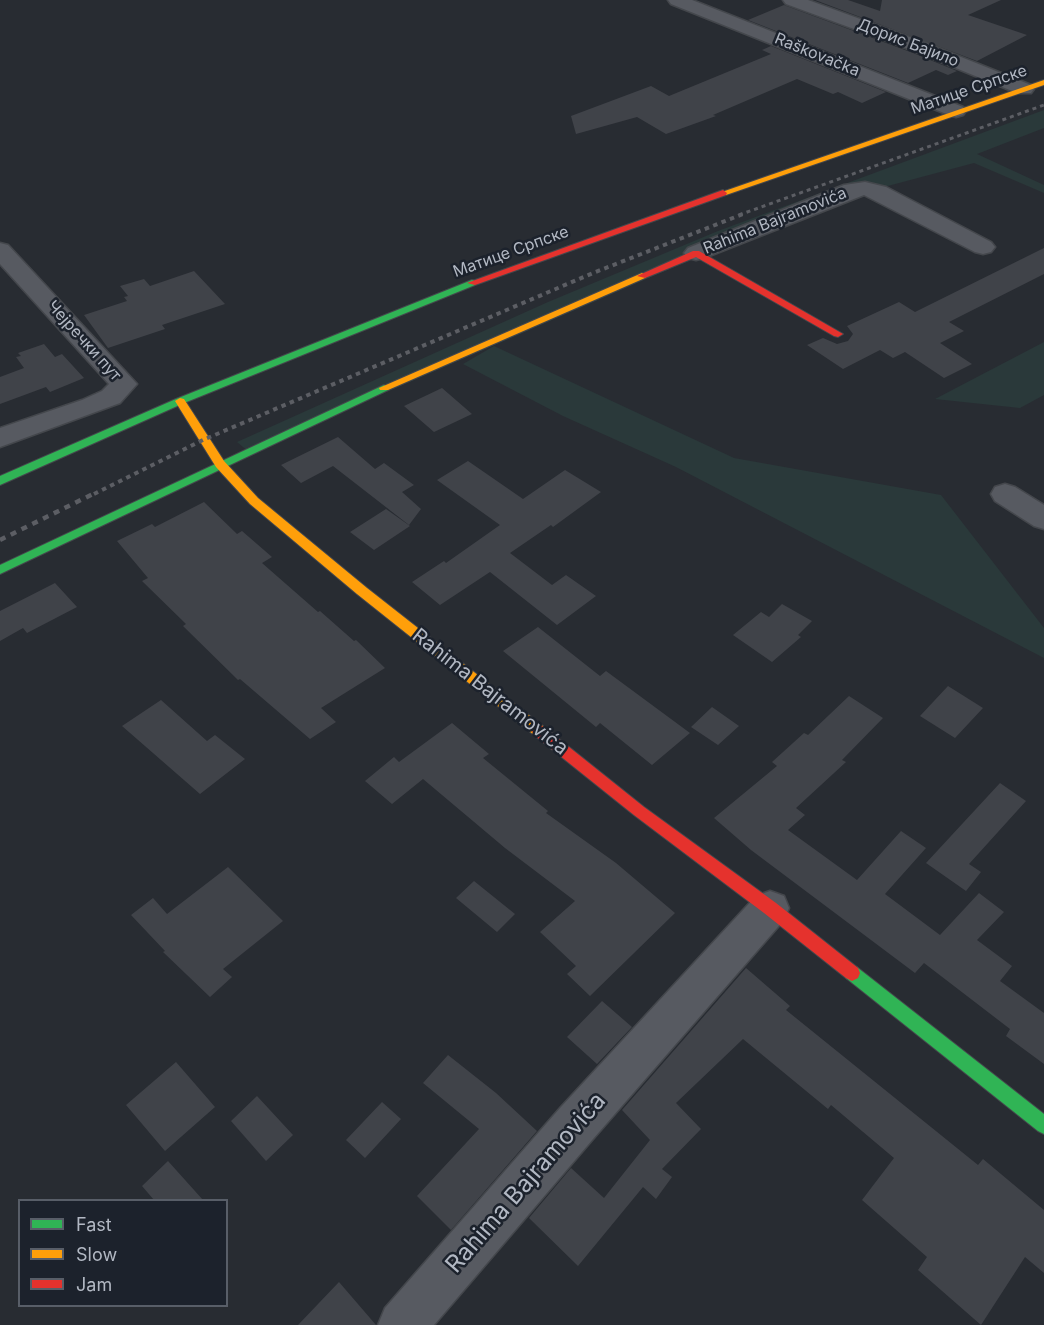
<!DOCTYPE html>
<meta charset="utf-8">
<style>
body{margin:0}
#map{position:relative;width:1044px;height:1325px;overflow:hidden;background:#282c32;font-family:Inter,sans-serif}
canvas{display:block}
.legend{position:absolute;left:18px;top:1199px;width:210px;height:108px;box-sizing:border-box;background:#1c222c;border:2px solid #585e68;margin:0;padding:8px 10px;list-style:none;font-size:18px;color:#b2b8c3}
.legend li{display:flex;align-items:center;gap:12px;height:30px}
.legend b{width:30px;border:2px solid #585e68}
</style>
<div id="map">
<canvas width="1044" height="1325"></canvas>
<ul class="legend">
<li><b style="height:8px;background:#30b455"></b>Fast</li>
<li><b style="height:8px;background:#ff9f0a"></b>Slow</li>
<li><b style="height:8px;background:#e5322d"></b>Jam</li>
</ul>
</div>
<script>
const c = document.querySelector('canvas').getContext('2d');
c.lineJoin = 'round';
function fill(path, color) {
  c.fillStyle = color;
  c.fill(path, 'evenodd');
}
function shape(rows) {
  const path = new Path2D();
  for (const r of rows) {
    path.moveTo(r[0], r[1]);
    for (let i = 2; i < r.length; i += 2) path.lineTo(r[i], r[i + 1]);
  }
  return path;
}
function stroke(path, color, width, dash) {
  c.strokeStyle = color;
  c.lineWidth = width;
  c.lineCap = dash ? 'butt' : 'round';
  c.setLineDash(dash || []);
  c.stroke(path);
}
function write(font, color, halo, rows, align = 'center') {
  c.font = font + ' Inter,sans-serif';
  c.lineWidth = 5;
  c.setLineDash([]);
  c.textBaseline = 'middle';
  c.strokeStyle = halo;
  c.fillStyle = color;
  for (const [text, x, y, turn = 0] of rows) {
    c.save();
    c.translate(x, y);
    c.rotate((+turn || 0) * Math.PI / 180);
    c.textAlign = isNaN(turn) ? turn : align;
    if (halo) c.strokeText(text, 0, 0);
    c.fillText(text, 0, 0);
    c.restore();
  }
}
const green = shape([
 [1044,110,1044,128,977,154,1044,185,1044,193,974,163,869,191,860,186,249,452,237,442,548,302,718,231],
 [1044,342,1044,395,1020,408,935,399],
 [494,346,734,458,941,495,1044,628,1044,658,676,467,563,416,463,364]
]);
const building = shape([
 [815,0,848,0,880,11,882,0,1001,0,968,15,1027,35,977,61],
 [784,5,913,53,957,71,948,75,936,70,908,83,748,20],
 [771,46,886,92,862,103,838,92,833,94,797,79,713,115,716,116,666,134,637,117,576,134,571,116,651,86,669,96,771,54,762,50],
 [1044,248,1044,274,949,322,964,331,940,343,972,364,944,378,905,352,893,358,880,350,843,369,807,345,823,338,837,344,848,341,853,334,847,326,899,302,915,312],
 [194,271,225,304,162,325,165,329,108,348,84,315,127,301,124,297,128,296,120,286,144,279,150,286],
 [44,344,55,357,62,354,84,378,50,392,46,387,0,404,0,377,24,368,16,357,21,356,18,353],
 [442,388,472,414,434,432,404,406],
 [338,437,375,469,384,463,414,485,402,492,421,509,409,525,333,466,301,483,281,465],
 [468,461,523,499,565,470,601,492,553,527,551,525,510,553,552,585,566,575,596,596,557,625,490,572,440,605,412,582,444,561,446,563,500,525,437,480],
 [204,502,237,534,242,531,272,557,262,563,318,612,320,611,354,641,356,640,385,668,321,708,336,722,310,739,240,679,238,680,183,626,186,624,142,581,148,578,117,541,152,524,155,527],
 [386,509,410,526,374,550,350,532],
 [55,583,77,607,27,633,23,628,0,641,0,611],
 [782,604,812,621,798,635,801,637,772,662,733,635,761,612,769,617],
 [538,627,600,676,606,671,690,733,652,765,600,723,596,727,503,651],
 [948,686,983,708,955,738,920,716],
 [849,696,883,718,842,760,846,762,796,808,805,815,788,830,857,880,901,831,926,848,885,894,940,935,979,893,1004,912,977,940,1012,966,1000,981,1044,1013,1044,1064,1006,1036,1010,1029,924,963,915,973,751,850,714,818,777,766,772,762,804,733,808,735],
 [161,700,207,741,215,735,245,759,200,794,122,726],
 [712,707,739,726,718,745,691,727],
 [452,723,489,754,483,758,548,811,546,813,616,863,675,913,590,996,567,974,576,966,540,932,575,901,505,848,423,779,392,804,365,781,394,757,399,762],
 [1000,783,1026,801,969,864,981,872,966,891,926,863],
 [228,867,283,921,223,969,232,977,210,997,163,952,165,951,131,915,153,898,167,914],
 [474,881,515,914,497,932,456,898],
 [746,968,790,1006,786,1010,978,1165,983,1159,1044,1210,1044,1273,1025,1257,981,1325,918,1270,927,1257,862,1200,894,1158,831,1105,828,1109,743,1039,676,1103,701,1129,662,1169,672,1177,656,1199,643,1187,578,1266,529,1218,571,1168,604,1198,650,1140,622,1110],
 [602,1001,632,1027,597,1064,567,1037],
 [448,1055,496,1093,537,1131,451,1230,417,1196,479,1129,423,1083],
 [176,1062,215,1107,165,1151,126,1105],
 [257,1096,293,1135,266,1161,231,1121],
 [382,1102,401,1119,365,1158,346,1140],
 [168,1161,203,1200,154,1200,142,1186],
 [339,1282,376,1325,298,1325]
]);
const street = shape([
 [668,0,692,0,963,107,966,111,963,115,956,117,949,115,671,4,668,0],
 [783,0,808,0,926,43,1031,85,1034,89,1031,93,1017,93,914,51,786,4,783,0],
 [865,182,886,187,991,242,995,247,991,252,983,254,975,252,864,195,704,258,696,260,688,258,684,253,688,248,844,185,865,182],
 [0,243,8,245,137,384,120,403,0,447,0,428,82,400,102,391,109,384,0,264,0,243],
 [1005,484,1015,487,1044,505,1044,529,1034,526,995,501,991,494,995,487,1005,484],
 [770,891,784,896,789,908,784,920,593,1139,434,1325,378,1325,385,1308,561,1107,756,896,770,891]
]);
const fast = shape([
 [472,280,475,281,475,285,184,403,0,485,0,476,176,399,472,280],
 [384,385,389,388,388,390,0,574,0,565,384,385],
 [852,965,858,968,1044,1114,1044,1134,1038,1131,846,978,844,973,846,968,852,965]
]);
const slow = shape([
 [1044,80,1044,85,726,195,719,193,1044,80],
 [642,273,647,276,645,278,388,390,380,390,379,388,642,273],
 [180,398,184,399,224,461,258,498,367,588,544,727,546,731,544,735,534,735,357,594,250,504,216,467,175,401,180,398]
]);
const jam = shape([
 [723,190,727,193,726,195,475,285,467,283,723,190],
 [693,251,699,251,843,334,838,337,834,336,696,257,645,278,637,276,693,251],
 [539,725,544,727,644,807,776,903,858,968,860,973,858,978,852,981,846,978,764,913,634,815,534,735,532,731,534,727,539,725]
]);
const railFar2 = shape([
 [739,215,1044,105]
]);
const railFar1 = shape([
 [94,494,203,440,593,273,743,214]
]);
const rail = shape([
 [0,540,97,492]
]);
const farStreetnames = [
 ["Дорис Бајило",908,43,21],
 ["Raškovačka",817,55,22],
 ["Матице Српске",969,90,-19],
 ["Rahima Bajramovića",775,221,-22],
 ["Матице Српске",511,252,-20],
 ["Чејречки пут",84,341,48]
];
const streetNames = [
 ["Rahima Bajramovića",490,692,38]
];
const nearStreetnames = [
 ["Rahima Bajramovića",526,1183,-49]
];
fill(green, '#2a393a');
fill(building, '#404349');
stroke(street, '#44474c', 3);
stroke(fast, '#44474c', 2);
stroke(slow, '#44474c', 2);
stroke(jam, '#44474c', 2);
fill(street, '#575a61');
fill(fast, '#30b455');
fill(slow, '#ff9f0a');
fill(jam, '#e5322d');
stroke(railFar2, '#5c5e64', 3, [4, 4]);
stroke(railFar1, '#5c5e64', 4, [4.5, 4.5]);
stroke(rail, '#5c5e64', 4.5, [6, 6]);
write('16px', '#b2b8c3', '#1c222c', farStreetnames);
write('20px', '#b2b8c3', '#1c222c', streetNames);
write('24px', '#b2b8c3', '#1c222c', nearStreetnames);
</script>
